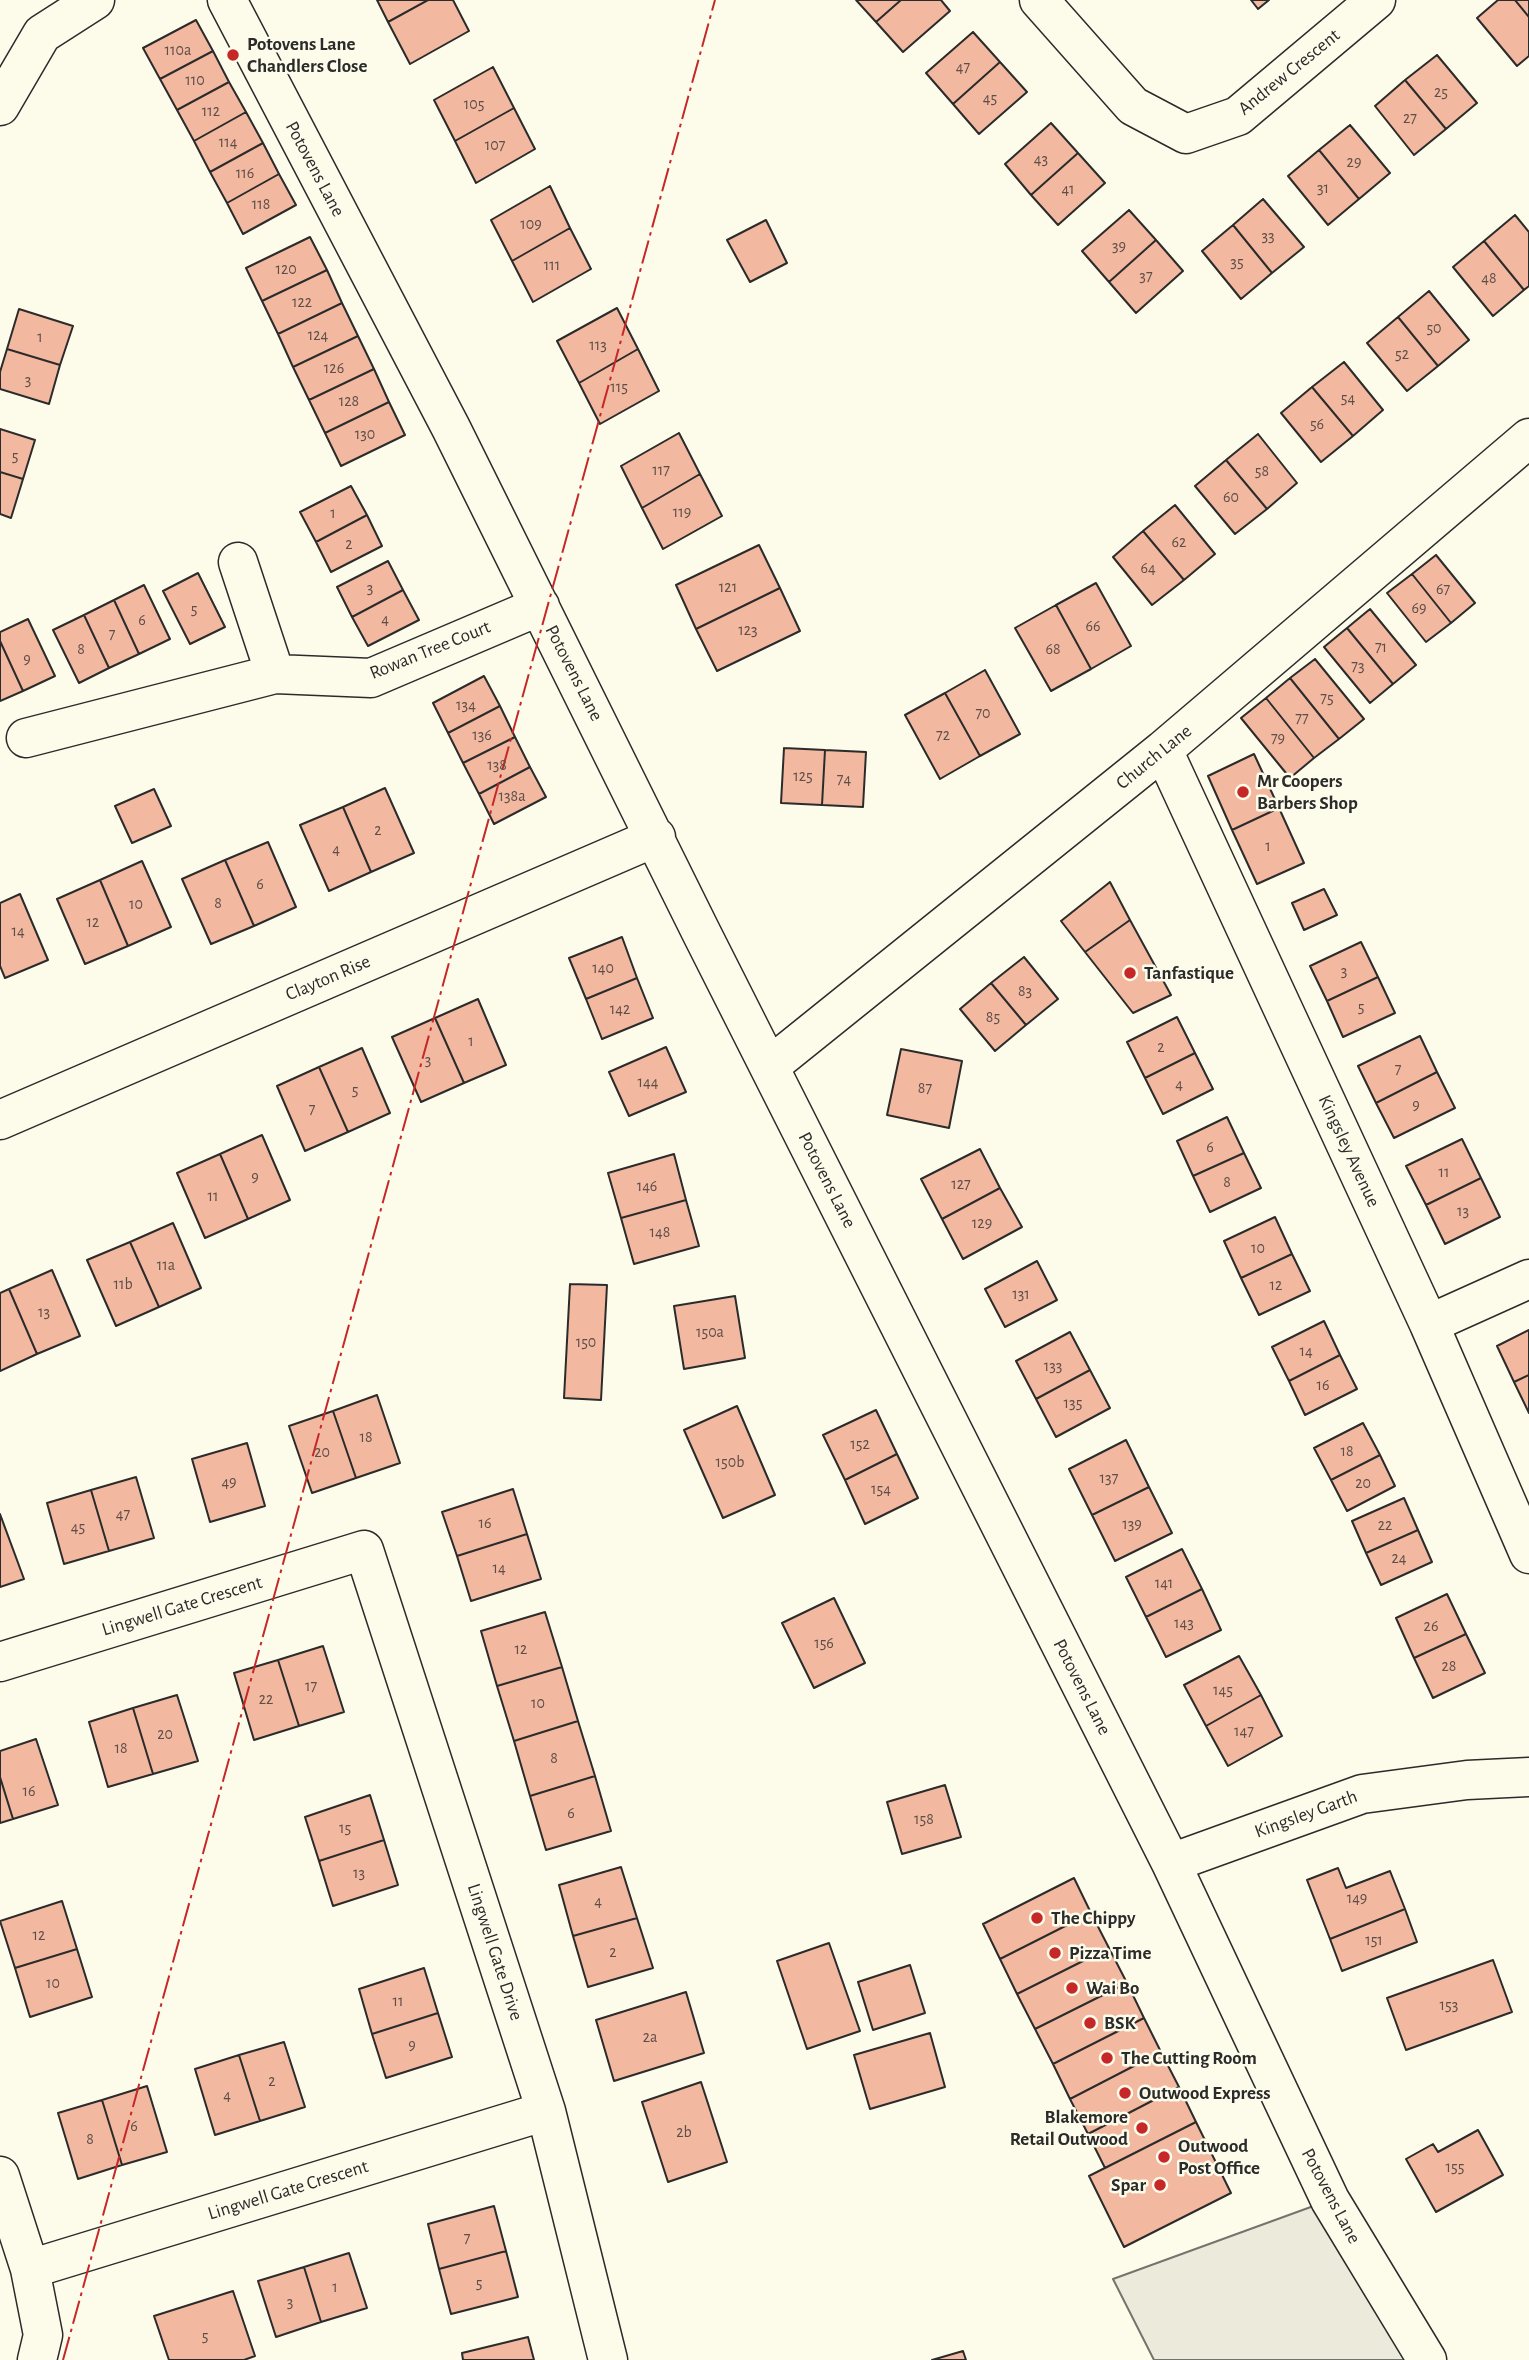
<!DOCTYPE html>
<style>
body{margin:0}
canvas{display:block;background:#fdfbea}
</style>
<canvas width="1529" height="2360"></canvas>
<script>
const c = document.querySelector('canvas').getContext('2d');
c.lineJoin = 'round';
function fill(path, color) {
  c.fillStyle = color;
  c.fill(path, 'evenodd');
}
function shape(rows) {
  const path = new Path2D();
  for (const r of rows) {
    path.moveTo(r[0], r[1]);
    for (let i = 2; i < r.length; i += 2) path.lineTo(r[i], r[i + 1]);
  }
  return path;
}
function stroke(path, color, width, dash) {
  c.strokeStyle = color;
  c.lineWidth = width;
  c.lineCap = dash ? 'butt' : 'round';
  c.setLineDash(dash || []);
  c.stroke(path);
}
function write(font, color, halo, rows, align = 'center') {
  c.font = font + ' "Alegreya Sans",sans-serif';
  c.lineWidth = 5;
  c.setLineDash([]);
  c.textBaseline = 'middle';
  c.strokeStyle = halo;
  c.fillStyle = color;
  for (const [text, x, y, turn = 0] of rows) {
    c.save();
    c.translate(x, y);
    c.rotate((+turn || 0) * Math.PI / 180);
    c.textAlign = isNaN(turn) ? turn : align;
    if (halo) c.strokeText(text, 0, 0);
    c.fillText(text, 0, 0);
    c.restore();
  }
}
const parking = shape([
 [1330,2200,1427,2360,1154,2360,1113,2279,1330,2200]
]);
const building = shape([
 [377,0,428,0,388,22,377,0],
 [428,0,453,0,469,31,410,64,388,22,428,0],
 [856,0,901,0,876,22,856,0],
 [901,0,941,0,950,11,903,52,876,22,901,0],
 [1251,0,1269,0,1258,9,1251,0],
 [1498,0,1515,0,1529,17,1529,56,1517,66,1477,18,1498,0],
 [1515,0,1529,0,1529,17,1515,0],
 [196,20,213,51,160,79,143,48,196,20],
 [973,32,1000,62,953,104,926,73,973,32],
 [213,51,229,82,177,110,160,79,213,51],
 [1437,55,1477,103,1446,129,1405,80,1437,55],
 [1000,62,1027,92,979,134,953,104,1000,62],
 [493,67,514,108,455,141,434,100,493,67],
 [1405,80,1446,129,1414,155,1375,106,1405,80],
 [229,82,246,112,194,141,177,110,229,82],
 [514,108,535,149,476,183,455,141,514,108],
 [246,112,263,143,210,172,194,141,246,112],
 [1051,123,1078,153,1031,195,1005,164,1051,123],
 [1350,125,1390,173,1359,199,1319,150,1350,125],
 [263,143,279,174,227,203,210,172,263,143],
 [1319,150,1359,199,1328,225,1288,176,1319,150],
 [1078,153,1105,183,1058,225,1031,195,1078,153],
 [279,174,296,205,243,234,227,203,279,174],
 [550,186,570,228,512,261,491,220,550,186],
 [1263,199,1304,247,1272,273,1233,225,1263,199],
 [1129,210,1156,240,1109,282,1082,251,1129,210],
 [1515,215,1529,232,1529,286,1524,290,1484,241,1515,215],
 [766,220,787,263,750,282,727,240,766,220],
 [1233,225,1272,273,1241,299,1202,251,1233,225],
 [570,228,591,269,533,302,512,261,570,228],
 [310,237,327,270,262,301,246,268,310,237],
 [1156,240,1183,271,1136,313,1109,282,1156,240],
 [1484,241,1524,290,1493,316,1453,267,1484,241],
 [327,270,342,303,278,334,262,301,327,270],
 [1429,291,1469,340,1438,366,1398,317,1429,291],
 [342,303,358,336,293,367,278,334,342,303],
 [617,308,638,349,579,383,557,341,617,308],
 [19,309,73,326,60,365,7,349,19,309],
 [1398,317,1438,366,1407,391,1367,343,1398,317],
 [358,336,374,369,309,400,293,367,358,336],
 [7,349,60,365,49,404,0,389,0,372,7,349],
 [638,349,659,391,600,424,579,383,638,349],
 [1344,362,1383,410,1353,436,1312,387,1344,362],
 [374,369,389,402,325,433,309,400,374,369],
 [1312,387,1353,436,1321,462,1281,413,1312,387],
 [389,402,405,435,341,466,325,433,389,402],
 [0,429,35,440,23,479,0,472,0,429],
 [679,433,700,474,642,508,621,466,679,433],
 [1258,434,1297,483,1267,509,1226,460,1258,434],
 [1226,460,1267,509,1235,534,1195,486,1226,460],
 [0,472,23,479,11,518,0,514,0,472],
 [700,474,722,516,663,549,642,508,700,474],
 [351,486,367,515,316,542,300,512,351,486],
 [1175,505,1215,554,1184,580,1143,531,1175,505],
 [367,515,382,546,331,572,316,542,367,515],
 [1143,531,1184,580,1152,605,1113,557,1143,531],
 [759,545,780,588,696,629,676,585,759,545],
 [1436,555,1475,603,1451,623,1412,574,1436,555],
 [388,561,403,590,352,617,337,587,388,561],
 [198,573,225,627,190,644,163,591,198,573],
 [1412,574,1451,623,1426,642,1387,593,1412,574],
 [1096,583,1131,646,1091,669,1056,605,1096,583],
 [144,585,170,639,139,654,114,600,144,585],
 [780,588,800,631,717,671,696,629,780,588],
 [403,590,419,620,368,646,352,617,403,590],
 [114,600,139,654,109,668,84,615,114,600],
 [1056,605,1091,669,1051,691,1015,628,1056,605],
 [1370,609,1416,665,1393,684,1347,628,1370,609],
 [84,615,109,668,79,683,53,630,84,615],
 [28,619,55,676,23,691,0,641,0,632,28,619],
 [1347,628,1393,684,1370,703,1324,647,1347,628],
 [0,641,23,691,0,701,0,641],
 [1315,659,1364,719,1339,739,1290,678,1315,659],
 [985,670,1020,734,980,756,945,693,985,670],
 [484,676,500,706,448,733,433,703,484,676],
 [1290,678,1339,739,1314,758,1266,698,1290,678],
 [945,693,980,756,940,779,905,715,945,693],
 [1266,698,1314,758,1290,778,1241,718,1266,698],
 [500,706,515,737,463,763,448,733,500,706],
 [515,737,530,767,479,794,463,763,515,737],
 [784,748,825,750,822,805,781,803,784,748],
 [825,750,866,752,863,807,822,805,825,750],
 [1254,754,1279,808,1232,830,1208,776,1254,754],
 [530,767,546,797,494,824,479,794,530,767],
 [385,788,414,853,371,872,343,807,385,788],
 [154,789,171,826,132,843,115,806,154,789],
 [343,807,371,872,329,891,300,825,343,807],
 [1279,808,1304,863,1257,884,1232,830,1279,808],
 [268,842,296,907,254,926,225,860,268,842],
 [225,860,254,926,211,944,182,879,225,860],
 [142,861,171,927,128,946,100,880,142,861],
 [100,880,128,946,85,964,57,899,100,880],
 [1110,882,1130,920,1085,952,1061,921,1110,882],
 [1324,889,1337,915,1304,930,1292,903,1324,889],
 [20,894,48,960,5,978,0,966,0,903,20,894],
 [1130,920,1171,995,1133,1013,1085,952,1130,920],
 [622,937,637,978,586,999,569,958,622,937],
 [1361,942,1378,977,1327,1001,1310,966,1361,942],
 [1024,957,1058,999,1026,1025,991,983,1024,957],
 [1378,977,1395,1013,1343,1037,1327,1001,1378,977],
 [637,978,653,1018,602,1039,586,999,637,978],
 [991,983,1026,1025,995,1051,960,1009,991,983],
 [478,999,506,1065,464,1083,435,1018,478,999],
 [1177,1017,1195,1053,1145,1078,1127,1042,1177,1017],
 [435,1018,464,1083,421,1102,392,1037,435,1018],
 [1420,1036,1437,1072,1376,1103,1358,1066,1420,1036],
 [666,1047,686,1092,629,1116,609,1072,666,1047],
 [362,1048,390,1113,348,1132,319,1067,362,1048],
 [901,1049,962,1061,949,1128,887,1115,901,1049],
 [1195,1053,1213,1089,1163,1114,1145,1078,1195,1053],
 [319,1067,348,1132,305,1151,277,1086,319,1067],
 [1437,1072,1455,1108,1394,1138,1376,1103,1437,1072],
 [1227,1117,1244,1153,1193,1176,1177,1141,1227,1117],
 [262,1135,290,1200,248,1219,220,1154,262,1135],
 [1462,1139,1481,1178,1426,1205,1406,1166,1462,1139],
 [980,1149,1000,1188,942,1219,921,1179,980,1149],
 [1244,1153,1261,1188,1210,1212,1193,1176,1244,1153],
 [220,1154,248,1219,205,1238,177,1173,220,1154],
 [674,1154,686,1200,621,1218,608,1173,674,1154],
 [1481,1178,1500,1217,1445,1244,1426,1205,1481,1178],
 [1000,1188,1022,1227,963,1259,942,1219,1000,1188],
 [686,1200,699,1246,634,1264,621,1218,686,1200],
 [1275,1217,1292,1254,1241,1278,1224,1241,1275,1217],
 [173,1223,201,1288,159,1307,130,1242,173,1223],
 [130,1242,159,1307,116,1326,87,1260,130,1242],
 [1292,1254,1310,1291,1259,1315,1241,1278,1292,1254],
 [1037,1261,1057,1300,1005,1327,985,1289,1037,1261],
 [52,1270,80,1336,37,1354,9,1289,52,1270],
 [570,1284,607,1285,601,1400,564,1398,570,1284],
 [9,1289,37,1354,0,1371,0,1293,9,1289],
 [735,1296,745,1358,684,1369,674,1306,735,1296],
 [1324,1321,1340,1355,1289,1381,1272,1347,1324,1321],
 [1529,1330,1529,1375,1514,1382,1497,1346,1529,1330],
 [1070,1332,1090,1370,1036,1399,1016,1361,1070,1332],
 [1340,1355,1357,1389,1305,1415,1289,1381,1340,1355],
 [1090,1370,1110,1408,1056,1437,1036,1399,1090,1370],
 [1529,1375,1529,1413,1514,1382,1529,1375],
 [377,1395,400,1463,356,1478,333,1411,377,1395],
 [737,1406,775,1495,723,1518,684,1430,737,1406],
 [876,1410,897,1454,845,1480,823,1435,876,1410],
 [333,1411,356,1478,312,1493,289,1426,333,1411],
 [1363,1423,1380,1455,1331,1480,1314,1448,1363,1423],
 [1126,1440,1149,1487,1092,1515,1069,1469,1126,1440],
 [247,1443,265,1506,210,1522,192,1459,247,1443],
 [897,1454,918,1498,865,1524,845,1480,897,1454],
 [1380,1455,1395,1486,1347,1511,1331,1480,1380,1455],
 [136,1477,154,1538,109,1551,91,1490,136,1477],
 [1149,1487,1172,1533,1115,1561,1092,1515,1149,1487],
 [513,1489,527,1534,457,1556,442,1512,513,1489],
 [91,1490,109,1551,64,1564,47,1503,91,1490],
 [1404,1498,1418,1530,1366,1553,1352,1521,1404,1498],
 [0,1514,24,1579,0,1587,0,1514],
 [1418,1530,1432,1562,1381,1585,1366,1553,1418,1530],
 [527,1534,541,1579,471,1601,457,1556,527,1534],
 [1182,1549,1202,1589,1146,1617,1126,1577,1182,1549],
 [1202,1589,1221,1630,1166,1657,1146,1617,1202,1589],
 [1447,1594,1466,1634,1414,1658,1396,1618,1447,1594],
 [834,1598,865,1663,814,1688,782,1623,834,1598],
 [545,1612,562,1667,497,1686,481,1631,545,1612],
 [1466,1634,1485,1673,1433,1698,1414,1658,1466,1634],
 [323,1646,344,1712,299,1726,278,1660,323,1646],
 [1239,1656,1261,1695,1206,1726,1184,1685,1239,1656],
 [278,1660,299,1726,254,1740,234,1673,278,1660],
 [562,1667,578,1721,514,1741,497,1686,562,1667],
 [177,1695,198,1761,153,1774,133,1708,177,1695],
 [1261,1695,1282,1736,1228,1766,1206,1726,1261,1695],
 [133,1708,153,1774,108,1787,89,1722,133,1708],
 [578,1721,595,1776,530,1796,514,1741,578,1721],
 [36,1739,58,1805,13,1819,0,1777,0,1751,36,1739],
 [595,1776,611,1831,546,1850,530,1796,595,1776],
 [0,1777,13,1819,0,1823,0,1777],
 [945,1785,961,1837,902,1854,887,1802,945,1785],
 [370,1795,384,1840,319,1861,305,1817,370,1795],
 [384,1840,398,1885,333,1906,319,1861,384,1840],
 [621,1867,637,1918,573,1936,559,1885,621,1867],
 [1338,1868,1346,1888,1390,1871,1405,1909,1330,1939,1307,1880,1338,1868],
 [1074,1878,1091,1913,1000,1959,983,1924,1074,1878],
 [62,1901,77,1949,15,1968,0,1921,62,1901],
 [1405,1909,1417,1942,1342,1971,1330,1939,1405,1909],
 [1091,1913,1109,1948,1017,1994,1000,1959,1091,1913],
 [637,1918,653,1968,588,1987,573,1936,637,1918],
 [829,1943,860,2031,807,2049,777,1961,829,1943],
 [1109,1948,1127,1983,1035,2029,1017,1994,1109,1948],
 [77,1949,92,1997,30,2017,15,1968,77,1949],
 [1493,1960,1512,2012,1406,2050,1387,1998,1493,1960],
 [910,1965,925,2013,873,2030,858,1982,910,1965],
 [424,1968,438,2013,372,2034,359,1989,424,1968],
 [1127,1983,1144,2018,1053,2064,1035,2029,1127,1983],
 [686,1992,704,2053,614,2081,596,2020,686,1992],
 [438,2013,452,2057,386,2078,372,2034,438,2013],
 [1144,2018,1161,2052,1070,2099,1053,2064,1144,2018],
 [930,2033,945,2087,870,2109,854,2055,930,2033],
 [284,2042,305,2107,260,2121,239,2055,284,2042],
 [1161,2052,1179,2087,1088,2134,1070,2099,1161,2052],
 [239,2055,260,2121,215,2135,195,2069,239,2055],
 [701,2082,727,2162,668,2182,642,2102,701,2082],
 [147,2086,167,2152,122,2165,102,2100,147,2086],
 [1179,2087,1196,2122,1105,2168,1088,2134,1179,2087],
 [102,2100,122,2165,78,2179,58,2113,102,2100],
 [1196,2122,1231,2193,1124,2247,1089,2176,1196,2122],
 [1478,2130,1503,2175,1436,2212,1406,2159,1433,2144,1438,2152,1478,2130],
 [494,2206,506,2251,439,2269,428,2224,494,2206],
 [506,2251,518,2297,451,2314,439,2269,506,2251],
 [349,2253,367,2308,321,2322,304,2267,349,2253],
 [304,2267,321,2322,276,2337,258,2281,304,2267],
 [233,2291,255,2356,244,2360,169,2360,154,2316,233,2291],
 [528,2337,534,2360,463,2360,462,2353,528,2337],
 [963,2351,966,2360,932,2360,963,2351]
]);
const minor = shape([
 [227,0,451,428,701,932,1171,1863,1330,2200,1427,2360],
 [1039,0,1133,106,1186,134,1238,116,1376,0],
 [0,106,42,34,95,0],
 [275,674,371,678,540,606],
 [26,738,275,674,238,562],
 [1163,750,1429,1324,1529,1554],
 [770,1066,1163,750,1529,438],
 [0,1120,656,837],
 [1429,1324,1529,1279],
 [0,1662,364,1550,546,2111,608,2360],
 [1171,1863,1362,1794,1467,1780,1529,1777],
 [0,2176,30,2269,546,2111],
 [30,2269,43,2335,37,2360]
]);
const power = shape([
 [63,2360,715,0]
]);
const markers = [
 [233,55,7,"#c62828"],
 [1243,792,7,"#c62828"],
 [1130,973,7,"#c62828"],
 [1037,1918,7,"#c62828"],
 [1055,1953,7,"#c62828"],
 [1072,1988,7,"#c62828"],
 [1090,2023,7,"#c62828"],
 [1107,2058,7,"#c62828"],
 [1125,2093,7,"#c62828"],
 [1142,2128,7,"#c62828"],
 [1164,2157,7,"#c62828"],
 [1160,2185,7,"#c62828"]
];
const numberNames = [
 ["110a",178,50],
 ["47",963,67],
 ["110",195,80],
 ["25",1441,92],
 ["45",990,98],
 ["105",474,104],
 ["112",211,111],
 ["27",1410,118],
 ["114",228,142],
 ["107",495,145],
 ["43",1041,159],
 ["29",1354,162],
 ["116",245,173],
 ["31",1323,188],
 ["41",1068,189],
 ["118",261,204],
 ["109",531,224],
 ["33",1268,236],
 ["39",1119,246],
 ["35",1237,262],
 ["111",552,265],
 ["120",286,269],
 ["37",1146,276],
 ["48",1489,278],
 ["122",302,302],
 ["50",1434,328],
 ["124",318,335],
 ["1",40,337],
 ["113",598,345],
 ["52",1402,354],
 ["126",334,368],
 ["3",28,380],
 ["115",619,387],
 ["54",1348,398],
 ["128",349,401],
 ["56",1317,424],
 ["130",365,434],
 ["5",15,456],
 ["117",661,470],
 ["58",1262,471],
 ["60",1231,497],
 ["119",682,512],
 ["1",333,513],
 ["62",1179,542],
 ["2",349,544],
 ["64",1148,568],
 ["121",728,587],
 ["3",370,588],
 ["67",1443,589],
 ["69",1419,608],
 ["5",194,609],
 ["4",385,619],
 ["6",142,620],
 ["66",1093,626],
 ["123",748,630],
 ["7",112,634],
 ["71",1381,647],
 ["8",81,649],
 ["68",1053,649],
 ["9",27,659],
 ["73",1358,666],
 ["75",1327,698],
 ["134",466,705],
 ["70",983,713],
 ["77",1302,718],
 ["136",482,735],
 ["72",943,735],
 ["79",1278,738],
 ["138",497,765],
 ["125",803,776],
 ["74",844,779],
 ["138a",512,796],
 ["2",378,830],
 ["1",1268,846],
 ["4",336,849],
 ["6",260,884],
 ["8",218,903],
 ["10",136,904],
 ["12",93,922],
 ["14",18,931],
 ["140",603,968],
 ["3",1344,971],
 ["83",1025,991],
 ["5",1361,1007],
 ["142",620,1009],
 ["85",993,1017],
 ["1",471,1041],
 ["2",1161,1047],
 ["3",428,1060],
 ["7",1398,1069],
 ["144",648,1082],
 ["4",1179,1084],
 ["87",925,1088],
 ["5",355,1090],
 ["9",1416,1105],
 ["7",312,1109],
 ["6",1210,1147],
 ["11",1444,1172],
 ["9",255,1177],
 ["8",1227,1182],
 ["127",961,1184],
 ["146",647,1186],
 ["11",213,1196],
 ["13",1463,1211],
 ["129",982,1223],
 ["148",660,1232],
 ["10",1258,1248],
 ["11a",166,1265],
 ["11b",123,1284],
 ["12",1276,1285],
 ["131",1021,1294],
 ["13",44,1312],
 ["150a",710,1332],
 ["150",586,1342],
 ["14",1306,1351],
 ["133",1053,1366],
 ["16",1323,1385],
 ["135",1073,1403],
 ["18",366,1437],
 ["152",860,1444],
 ["18",1347,1451],
 ["20",322,1452],
 ["150b",730,1462],
 ["137",1109,1478],
 ["49",229,1482],
 ["20",1363,1483],
 ["154",881,1489],
 ["47",123,1514],
 ["16",485,1523],
 ["139",1132,1524],
 ["22",1385,1525],
 ["45",78,1527],
 ["24",1399,1558],
 ["14",499,1568],
 ["141",1164,1583],
 ["143",1184,1623],
 ["26",1431,1626],
 ["156",824,1643],
 ["12",521,1649],
 ["28",1449,1666],
 ["17",311,1686],
 ["145",1223,1690],
 ["22",266,1699],
 ["10",538,1703],
 ["147",1244,1731],
 ["20",165,1734],
 ["18",121,1748],
 ["8",554,1758],
 ["16",29,1791],
 ["6",571,1813],
 ["158",924,1819],
 ["15",345,1828],
 ["13",359,1873],
 ["149",1357,1898],
 ["4",598,1901],
 ["12",39,1935],
 ["151",1374,1940],
 ["2",613,1952],
 ["10",53,1983],
 ["11",398,2001],
 ["153",1449,2005],
 ["2a",650,2037],
 ["9",412,2045],
 ["2",272,2081],
 ["4",227,2095],
 ["6",134,2126],
 ["2b",684,2132],
 ["8",90,2139],
 ["155",1455,2167],
 ["7",467,2238],
 ["5",479,2283],
 ["1",335,2287],
 ["3",290,2302],
 ["5",205,2336]
];
const poiNames = [
 ["Potovens Lane",247,44],
 ["Chandlers Close",247,66],
 ["Mr Coopers",1257,781],
 ["Barbers Shop",1257,803],
 ["Tanfastique",1144,973],
 ["The Chippy",1051,1918],
 ["Pizza Time",1069,1953],
 ["Wai Bo",1086,1988],
 ["BSK",1104,2023],
 ["The Cutting Room",1121,2058],
 ["Outwood Express",1139,2093],
 ["Blakemore",1128,2117,"right"],
 ["Retail Outwood",1128,2139,"right"],
 ["Outwood",1178,2146],
 ["Post Office",1178,2168],
 ["Spar",1146,2185,"right"]
];
const streetNames = [
 ["Andrew Crescent",1289,72,-39],
 ["Potovens Lane",315,169,62],
 ["Rowan Tree Court",430,650,-22],
 ["Potovens Lane",574,673,63],
 ["Church Lane",1154,757,-39],
 ["Clayton Rise",328,978,-23],
 ["Kingsley Avenue",1349,1151,65],
 ["Potovens Lane",827,1180,63],
 ["Lingwell Gate Crescent",182,1606,-17],
 ["Potovens Lane",1082,1687,63],
 ["Kingsley Garth",1306,1814,-20],
 ["Lingwell Gate Drive",495,1952,72],
 ["Lingwell Gate Crescent",288,2190,-17],
 ["Potovens Lane",1331,2196,62]
];
fill(parking, '#eceadb');
stroke(parking, '#74746e', 2);
fill(building, '#f2b8a0');
stroke(building, '#2b2b2b', 2);
stroke(minor, '#2b2b2b', 41);
stroke(minor, '#fdfbea', 38);
stroke(power, '#c62828', 2, [24, 5, 3.5, 5]);
for (const [x, y, r, color] of markers) {
  const dot = new Path2D();
  dot.arc(x, y, r, 0, 2 * Math.PI);
  c.fillStyle = color;
  c.fill(dot);
  stroke(dot, '#fdfbea', 2.5);
}
write('16px', '#5d4e48', null, numberNames);
write('bold 19px', '#2b2b2b', '#fdfbea', poiNames, 'left');
write('19px', '#2b2b2b', '#fdfbea', streetNames);
</script>
